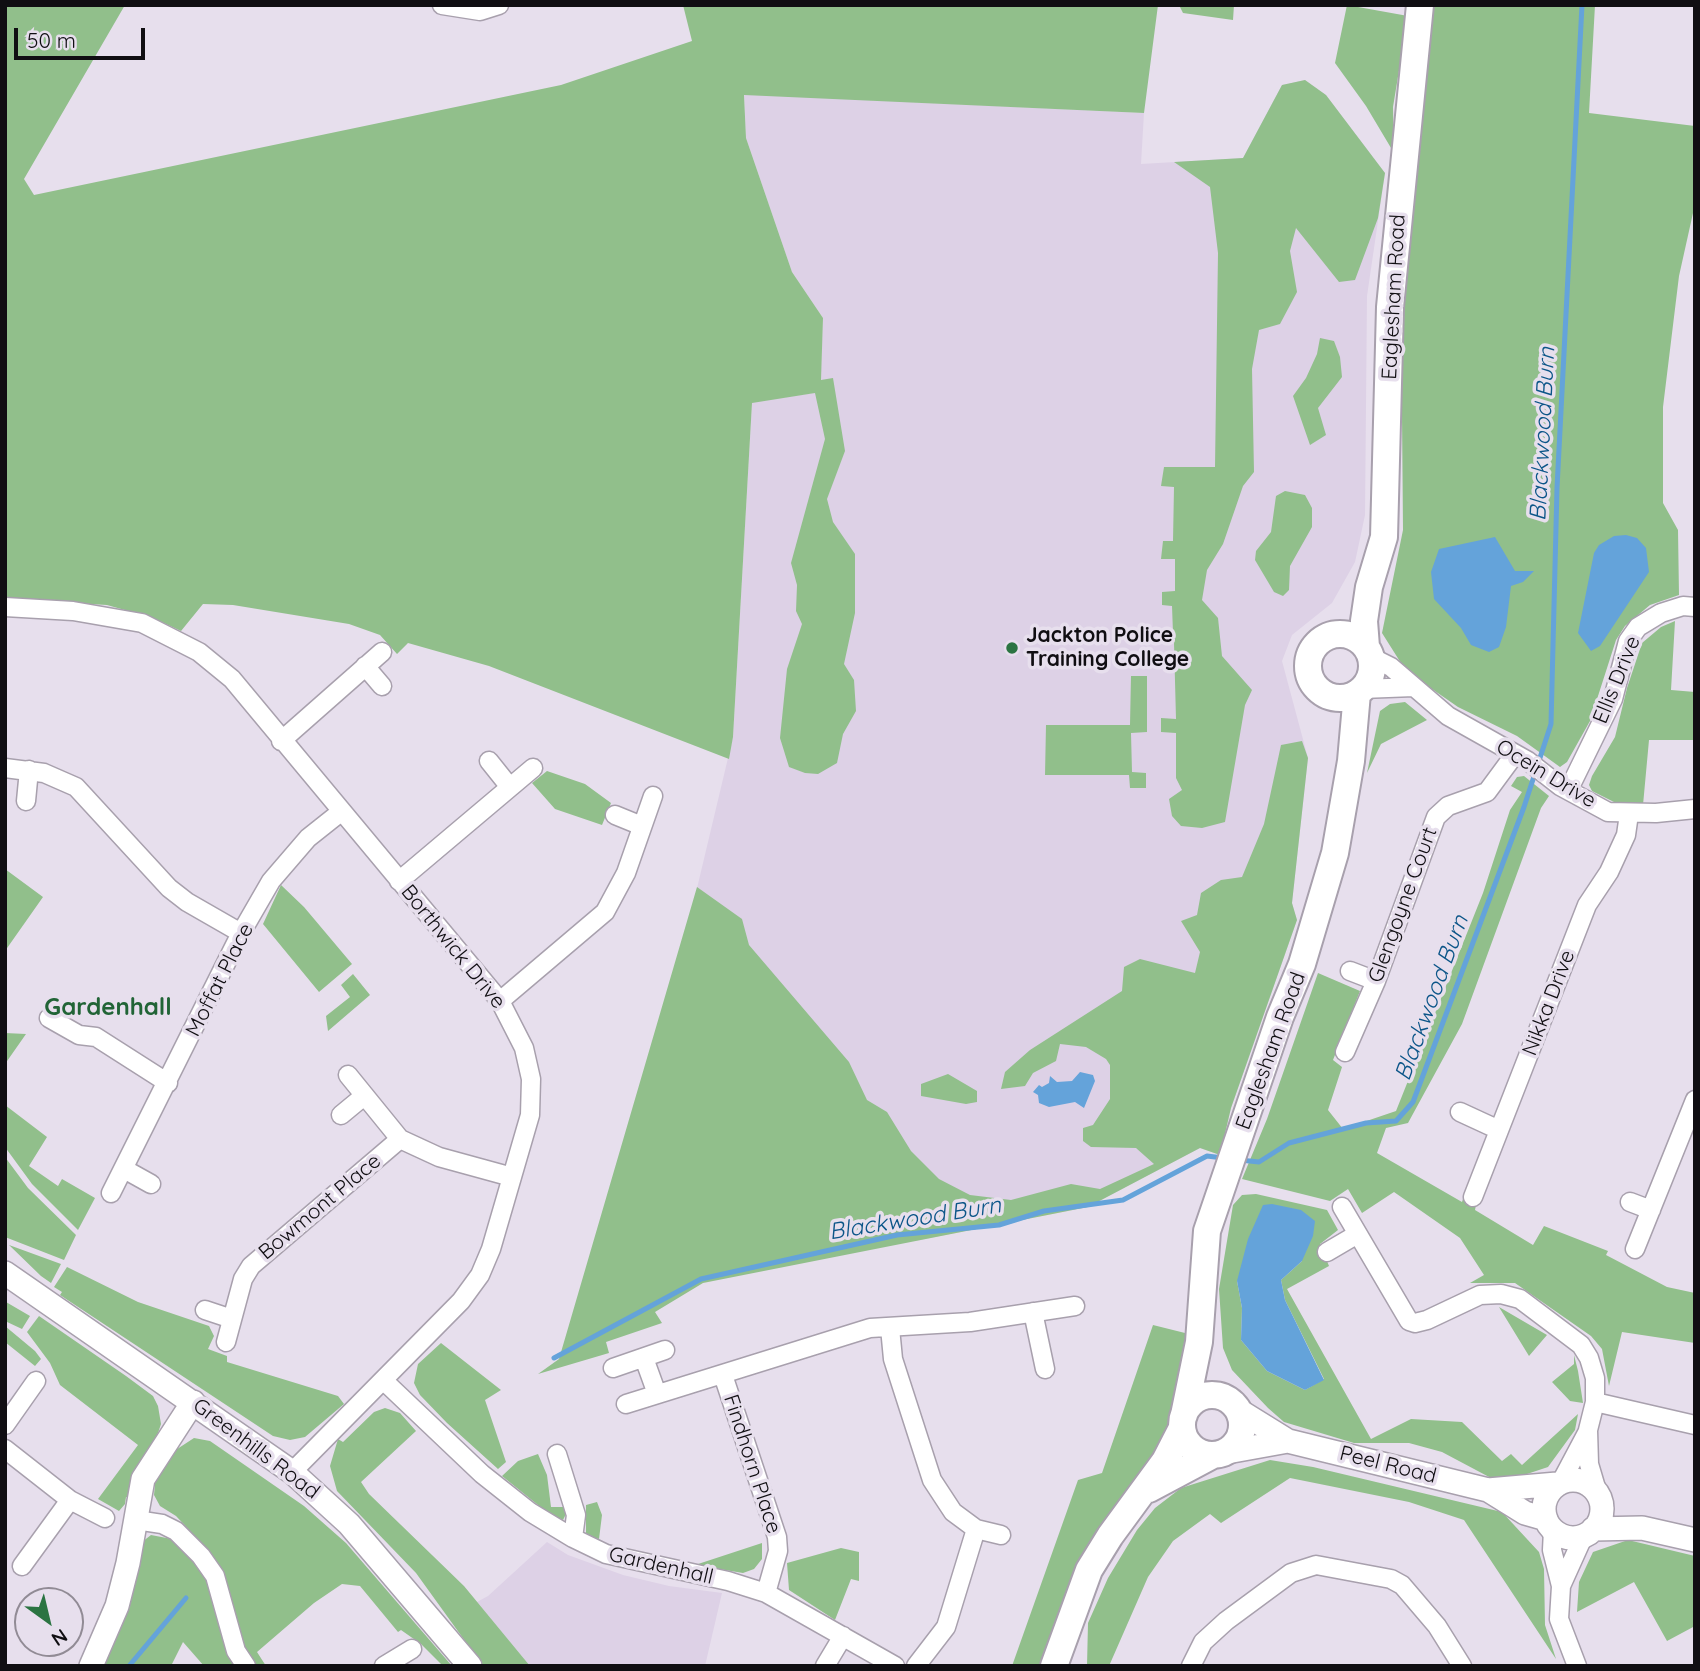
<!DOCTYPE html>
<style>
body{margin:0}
#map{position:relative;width:1700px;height:1671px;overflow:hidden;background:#e7dfed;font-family:Quicksand,sans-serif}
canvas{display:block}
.frame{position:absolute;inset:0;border:7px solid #100e12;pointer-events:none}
.north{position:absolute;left:14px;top:1587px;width:70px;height:70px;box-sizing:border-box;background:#e7dfed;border:2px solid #918b95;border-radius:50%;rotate:146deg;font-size:19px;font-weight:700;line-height:28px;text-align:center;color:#100e12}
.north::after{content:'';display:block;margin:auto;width:24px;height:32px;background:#2b7442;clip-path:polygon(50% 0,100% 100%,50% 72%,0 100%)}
.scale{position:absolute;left:14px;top:28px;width:131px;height:32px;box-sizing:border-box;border:4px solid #100e12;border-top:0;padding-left:9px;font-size:21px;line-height:24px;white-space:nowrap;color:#100e12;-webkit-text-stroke:5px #e7dfed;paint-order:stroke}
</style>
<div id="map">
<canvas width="1700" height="1671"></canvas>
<div class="frame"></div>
<div class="north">N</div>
<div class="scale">50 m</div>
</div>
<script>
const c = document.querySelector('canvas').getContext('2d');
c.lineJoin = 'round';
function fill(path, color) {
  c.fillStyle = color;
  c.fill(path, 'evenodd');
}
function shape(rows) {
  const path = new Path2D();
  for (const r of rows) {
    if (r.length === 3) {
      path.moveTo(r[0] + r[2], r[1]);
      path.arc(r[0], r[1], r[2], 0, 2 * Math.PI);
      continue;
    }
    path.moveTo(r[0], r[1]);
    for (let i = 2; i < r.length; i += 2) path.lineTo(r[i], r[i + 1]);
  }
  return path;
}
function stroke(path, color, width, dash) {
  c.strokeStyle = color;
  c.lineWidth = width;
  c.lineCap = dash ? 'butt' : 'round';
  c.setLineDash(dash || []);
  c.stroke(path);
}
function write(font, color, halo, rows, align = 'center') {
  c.font = font + ' Quicksand,sans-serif';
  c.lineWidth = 7;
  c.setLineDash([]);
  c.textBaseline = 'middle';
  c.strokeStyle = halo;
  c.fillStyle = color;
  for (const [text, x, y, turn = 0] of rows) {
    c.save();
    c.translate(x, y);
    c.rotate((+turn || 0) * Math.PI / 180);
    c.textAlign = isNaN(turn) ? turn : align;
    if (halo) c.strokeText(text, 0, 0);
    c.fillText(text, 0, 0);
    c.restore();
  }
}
const built = shape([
 [1305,80,1326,95,1385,173,1367,296,1365,515,1355,562,1332,603,1292,635,1282,661,1308,758,1292,903,1297,920,1231,1108,1220,1155,1200,1148,1088,1207,915,1241,693,905,733,737,752,402,820,392,823,318,792,272,746,138,744,94,1144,113,1141,164,1243,158,1282,85],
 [547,1542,568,1555,623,1575,669,1586,722,1593,705,1666,530,1666,477,1602,488,1596]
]);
const green = shape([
 [5,5,125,5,24,179,34,195,561,85,692,41,683,5,1158,5,1144,113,744,95,746,138,792,272,823,318,821,380,833,378,845,451,827,499,833,522,855,554,855,613,844,664,854,680,856,711,843,734,837,763,818,774,805,773,789,767,780,738,787,669,802,624,796,611,797,585,791,563,825,439,815,393,752,403,733,737,729,759,489,666,408,643,397,654,380,635,349,624,233,605,203,604,181,631,153,618,107,605,5,599],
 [1179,5,1234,5,1233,20,1183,13],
 [1347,5,1408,16,1393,107,1394,153,1366,106,1335,63],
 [1428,5,1595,5,1589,113,1695,126,1695,204,1679,276,1663,407,1663,503,1678,530,1679,595,1650,605,1625,626,1616,640,1590,721,1567,762,1560,767,1517,736,1458,707,1406,671,1382,633,1403,530,1401,301],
 [1305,80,1326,95,1385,173,1378,218,1355,280,1339,282,1296,228,1290,251,1297,292,1280,324,1259,330,1252,369,1254,472,1243,486,1223,544,1207,570,1202,600,1218,618,1222,656,1252,690,1245,705,1225,822,1202,828,1181,826,1172,816,1169,799,1182,790,1176,778,1176,733,1161,732,1161,718,1176,719,1174,643,1161,643,1162,634,1173,633,1172,606,1162,605,1162,592,1175,591,1175,559,1161,559,1163,541,1173,541,1174,487,1161,486,1164,467,1215,467,1218,253,1210,187,1174,162,1243,158,1282,85],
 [1320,338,1334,341,1340,357,1342,377,1318,408,1326,435,1310,445,1293,396,1306,378,1317,354],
 [1285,491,1305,495,1312,508,1312,527,1290,566,1289,590,1283,596,1274,592,1255,560,1256,551,1271,532,1276,496],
 [1675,621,1671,690,1695,692,1695,740,1649,740,1643,805,1614,802,1592,791,1589,785,1592,776,1615,737,1627,688,1642,643,1661,627],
 [1131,676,1147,676,1147,732,1131,733,1132,772,1146,773,1146,788,1130,788,1129,775,1045,775,1046,725,1130,725],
 [1405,702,1427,720,1381,744,1367,773,1380,711,1390,704],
 [1302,741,1308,758,1292,903,1297,920,1231,1108,1220,1155,1200,1148,1088,1207,703,1283,655,1312,662,1323,606,1342,609,1353,538,1374,559,1359,697,887,742,919,749,945,849,1062,867,1100,887,1112,911,1151,939,1179,970,1195,1011,1200,1071,1184,1100,1189,1154,1164,1136,1148,1091,1147,1083,1141,1083,1128,1093,1125,1110,1099,1110,1065,1106,1059,1086,1047,1060,1044,1056,1061,1033,1073,1025,1086,1001,1089,1005,1072,1030,1050,1122,991,1124,967,1140,959,1195,973,1200,952,1181,921,1197,915,1201,893,1221,880,1242,877,1264,824,1281,745],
 [547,771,585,784,611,803,602,825,555,809,532,783],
 [1524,776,1549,796,1541,808,1462,1024,1408,1123,1386,1128,1377,1153,1462,1202,1463,1199,1476,1205,1475,1210,1533,1245,1544,1226,1608,1251,1606,1255,1667,1287,1695,1293,1695,1343,1622,1332,1609,1386,1602,1349,1591,1336,1515,1283,1470,1283,1484,1275,1460,1238,1394,1192,1362,1213,1348,1189,1330,1201,1242,1179,1267,1119,1318,973,1360,991,1333,1060,1342,1067,1328,1110,1343,1129,1396,1111,1483,893,1510,810,1522,792,1511,786,1517,777],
 [5,869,43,897,5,951],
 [281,885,304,907,352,964,319,992,263,924],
 [353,974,370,995,328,1031,326,1016,350,997,341,985],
 [5,1033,26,1034,5,1064],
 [948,1074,977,1091,977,1102,966,1104,921,1096,921,1084],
 [5,1105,47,1137,29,1166,58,1186,62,1179,95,1198,78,1230,32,1184,5,1147],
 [5,1157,28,1188,76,1235,64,1260,5,1237],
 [1256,1194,1327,1210,1338,1230,1320,1244,1329,1266,1287,1289,1371,1439,1411,1419,1462,1422,1502,1461,1511,1454,1522,1465,1578,1414,1575,1430,1548,1467,1521,1476,1491,1478,1442,1452,1409,1443,1354,1443,1284,1422,1268,1408,1232,1370,1223,1348,1219,1289,1233,1205,1242,1195],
 [1302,1261,1281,1280,1285,1300,1324,1379,1305,1390,1267,1371,1241,1340,1242,1308,1237,1281],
 [9,1245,61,1264,51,1283,41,1276],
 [67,1267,138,1302,209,1326,214,1336,208,1349,227,1356,227,1362,338,1396,344,1404,305,1437,290,1440,273,1436,60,1295,62,1292,54,1287],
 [6,1302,30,1316,22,1329,5,1321],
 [1499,1307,1547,1335,1529,1356],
 [39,1316,126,1376,153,1396,158,1406,161,1424,158,1433,139,1466,130,1498,126,1497,125,1504,119,1511,98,1499,138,1445,60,1385,50,1363,27,1332],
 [1153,1325,1189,1334,1166,1437,1097,1534,1058,1615,1039,1666,1012,1666,1078,1480,1102,1473],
 [5,1326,35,1351,41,1359,35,1366,5,1342],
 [441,1343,501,1390,485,1400,506,1462,498,1469,447,1423,420,1395,414,1383,418,1364],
 [1574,1355,1578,1371,1583,1403,1570,1401,1552,1382,1574,1364],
 [385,1408,400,1413,416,1431,361,1482,369,1494,464,1586,530,1666,483,1666,416,1573,337,1491,330,1466,338,1439,343,1442,374,1412],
 [194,1438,210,1441,304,1506,346,1543,452,1666,443,1666,421,1644,401,1630,398,1632,360,1586,342,1584,314,1603,257,1652,266,1666,253,1666,244,1653,191,1539,193,1534,176,1516,160,1506,154,1495,156,1473,168,1455],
 [538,1454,547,1475,551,1507,564,1507,567,1512,563,1520,548,1513,502,1476,518,1461],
 [1270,1460,1313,1467,1502,1512,1539,1552,1544,1569,1545,1625,1556,1659,1464,1520,1409,1502,1290,1478,1221,1523,1210,1514,1173,1541,1148,1577,1109,1666,1087,1666,1088,1623,1108,1578,1137,1530,1155,1508,1181,1488],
 [597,1502,602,1515,599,1539,586,1536,586,1505],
 [151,1535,177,1540,205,1568,240,1666,204,1666,183,1642,171,1666,102,1666,142,1542],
 [1628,1540,1695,1556,1695,1626,1667,1641,1634,1582,1577,1612,1579,1582,1593,1552],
 [762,1543,762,1559,754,1569,743,1573,695,1565],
 [841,1548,859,1552,859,1581,851,1579,835,1620,789,1590,787,1563]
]);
const water = shape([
 [1626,535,1637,538,1646,548,1649,572,1600,646,1591,651,1578,633,1594,553,1599,545,1614,536],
 [1495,537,1515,571,1534,571,1523,582,1511,586,1506,627,1499,647,1489,652,1471,645,1461,628,1434,599,1431,572,1439,549],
 [1080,1072,1093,1075,1095,1081,1084,1108,1075,1102,1049,1107,1039,1103,1038,1095,1033,1092,1039,1085,1042,1087,1049,1083,1050,1076,1057,1082,1072,1081],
 [1272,1204,1301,1210,1315,1221,1313,1236,1302,1261,1281,1280,1285,1300,1324,1380,1305,1390,1267,1371,1241,1340,1242,1308,1237,1281,1248,1239,1263,1205]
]);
const stream = shape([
 [1240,1160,1259,1162,1289,1143,1366,1123,1396,1121,1413,1102,1524,807,1551,724,1557,488,1582,5],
 [554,1358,701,1279,897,1235,999,1225,1044,1211,1123,1200,1207,1156,1223,1158],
 [129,1666,186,1598]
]);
const minor = shape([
 [442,5,480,11,499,5],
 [5,607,73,611,142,623,199,652,232,679,500,1001,524,1048,531,1079,530,1115,491,1249,480,1275,461,1301,292,1472],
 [1371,657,1391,667,1448,716,1528,761,1560,786,1608,812,1656,813,1695,809],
 [365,666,382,686],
 [1362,689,1414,687],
 [281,741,382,652],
 [489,761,509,786],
 [5,768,44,773,76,787,169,888,187,902,241,933],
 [1569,789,1613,699,1628,641,1638,627,1661,613,1683,606,1695,607],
 [26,801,29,770],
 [615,815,642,826],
 [399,881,533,768],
 [1350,971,1376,981],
 [500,1001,605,912,626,873,653,796],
 [49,1018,79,1035,96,1037,168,1083],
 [1345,1052,1376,981,1436,817,1448,806,1487,792,1515,754],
 [348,1075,400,1139,439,1157,512,1177],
 [1460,1112,1499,1130],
 [341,1115,364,1096],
 [124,1169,151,1184],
 [111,1193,241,933,271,881,308,838,342,811],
 [1473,1197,1587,905,1609,872,1626,835,1629,814],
 [1630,1202,1651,1210],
 [1342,1207,1409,1321,1415,1323,1427,1320,1480,1295,1501,1294,1520,1299,1581,1345,1589,1358,1595,1378,1595,1402,1588,1430,1589,1464,1597,1491],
 [1635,1249,1695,1100],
 [1327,1252,1356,1235],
 [205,1310,232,1319],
 [1033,1312,1045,1369],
 [890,1328,893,1359,932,1480,953,1512,976,1529,946,1627,916,1666],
 [226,1342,243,1279,251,1266,400,1139],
 [644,1358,657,1394],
 [613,1368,665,1350],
 [723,1375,777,1537,778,1551,766,1593],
 [383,1380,482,1474,530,1512,573,1538,606,1554,728,1581,766,1593,895,1666],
 [1595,1402,1695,1425],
 [626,1404,870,1328,970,1322,1075,1306],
 [5,1425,36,1381],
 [5,1449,70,1500,105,1518],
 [557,1454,576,1515,573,1538],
 [1561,1482,1587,1433],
 [136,1520,162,1524,176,1531,201,1556,215,1576,236,1651,246,1666],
 [976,1529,1001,1535],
 [1553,1530,1552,1550,1561,1586,1559,1619,1577,1666],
 [22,1566,70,1500],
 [1561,1586,1584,1535],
 [384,1666,412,1649],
 [825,1666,843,1636],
 [1191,1666,1203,1642,1226,1621,1291,1573,1316,1565,1391,1579,1402,1585,1437,1626,1462,1666]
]);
const tertiary = shape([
 [5,1273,292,1472,349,1524,470,1666],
 [1238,1410,1288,1441,1488,1490,1525,1513,1546,1519],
 [1227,1452,1288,1441],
 [1573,1509,29],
 [1488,1490,1557,1484],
 [1593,1529,1642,1528,1695,1540],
 [91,1666,117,1606,128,1563,143,1479,193,1402]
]);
const secondary = shape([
 [1340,666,32],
 [1366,647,1364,621,1369,587,1384,537,1390,307,1420,5],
 [1212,1425,30],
 [1184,1415,1199,1342,1207,1231,1280,1017,1302,964,1335,853,1351,761,1357,693],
 [1149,1489,1211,1456],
 [1054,1666,1089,1570,1110,1536,1165,1461,1182,1428]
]);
const markers = [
 [1012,648,7,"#2b7442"]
];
const streetNames = [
 ["Eaglesham Road",1394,297,-87],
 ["Ellis Drive",1617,680,-68],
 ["Ocein Drive",1546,774,31],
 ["Glengoyne Court",1403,905,-70],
 ["Borthwick Drive",453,947,51],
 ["Moffat Place",220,980,-63],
 ["Nikka Drive",1549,1003,-69],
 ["Eaglesham Road",1271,1051,-70],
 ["Bowmont Place",320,1207,-40],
 ["Greenhills Road",256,1449,37],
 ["Findhorn Place",752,1464,72],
 ["Peel Road",1388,1465,14],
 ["Gardenhall",661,1566,13]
];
const poiNames = [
 ["Jackton Police",1026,636],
 ["Training College",1026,660]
];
const waterNames = [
 ["Blackwood Burn",1543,434,-87],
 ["Blackwood Burn",1432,998,-70],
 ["Blackwood Burn",915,1219,-9]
];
const quarterNames = [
 ["Gardenhall",108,1008]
];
fill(built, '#ddd1e6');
fill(green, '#91bf8b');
fill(water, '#64a3da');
stroke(stream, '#64a3da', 5);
stroke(minor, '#a8a0ad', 21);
stroke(tertiary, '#a8a0ad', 26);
stroke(secondary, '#a8a0ad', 30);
stroke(minor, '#fff', 18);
stroke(tertiary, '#fff', 23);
stroke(secondary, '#fff', 26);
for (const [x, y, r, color] of markers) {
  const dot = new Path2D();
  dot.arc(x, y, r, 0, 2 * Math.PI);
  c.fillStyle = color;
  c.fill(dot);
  stroke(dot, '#e7dfed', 2.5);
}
write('21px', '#100e12', '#e7dfed', streetNames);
write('bold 21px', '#100e12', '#e7dfed', poiNames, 'left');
write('italic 23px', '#0b5588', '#e7dfed', waterNames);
write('bold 24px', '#216436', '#e7dfed', quarterNames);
</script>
